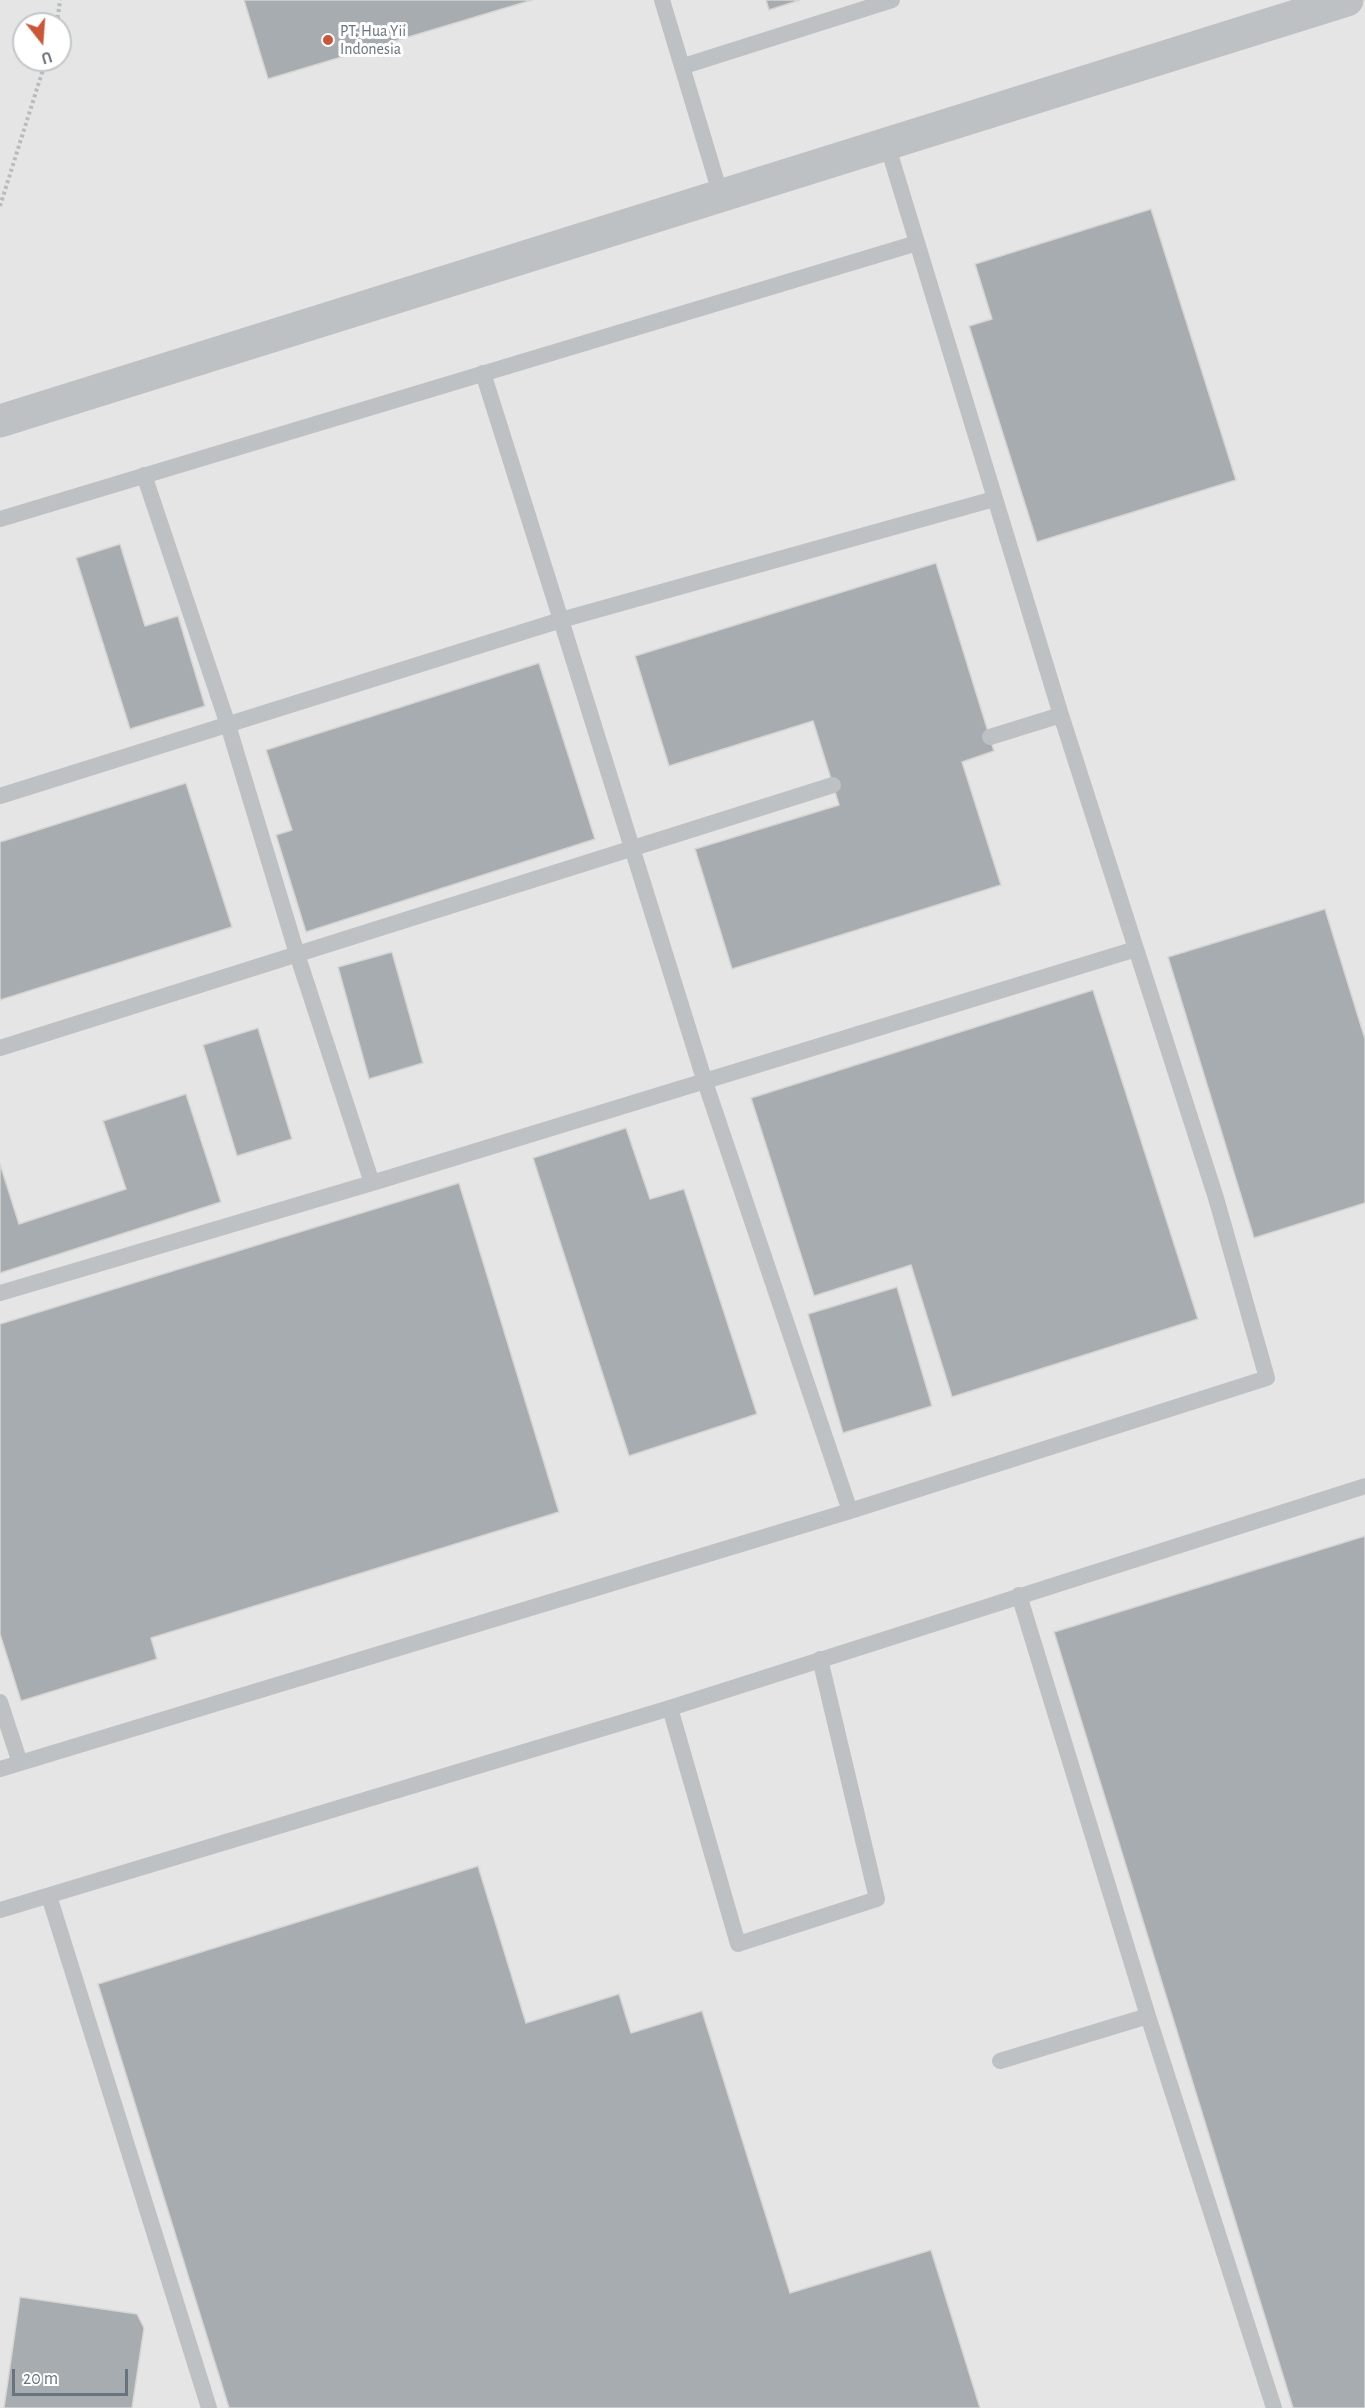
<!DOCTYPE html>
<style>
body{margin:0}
#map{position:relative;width:1365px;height:2408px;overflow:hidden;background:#f4f4f1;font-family:"Alegreya Sans",sans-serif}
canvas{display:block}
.north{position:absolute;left:12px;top:12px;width:60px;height:60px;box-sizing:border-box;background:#fff;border:2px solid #c2c7cb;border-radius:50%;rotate:163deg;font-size:16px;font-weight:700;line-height:24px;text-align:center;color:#67747e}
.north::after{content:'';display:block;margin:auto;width:21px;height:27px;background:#cb5739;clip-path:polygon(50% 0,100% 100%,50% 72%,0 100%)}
.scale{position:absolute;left:12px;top:2369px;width:116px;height:27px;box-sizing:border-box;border:3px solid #67747e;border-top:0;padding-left:8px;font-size:18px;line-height:21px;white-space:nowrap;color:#67747e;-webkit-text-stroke:4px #fff;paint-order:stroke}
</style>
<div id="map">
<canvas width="1365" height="2408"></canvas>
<div class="north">U</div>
<div class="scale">20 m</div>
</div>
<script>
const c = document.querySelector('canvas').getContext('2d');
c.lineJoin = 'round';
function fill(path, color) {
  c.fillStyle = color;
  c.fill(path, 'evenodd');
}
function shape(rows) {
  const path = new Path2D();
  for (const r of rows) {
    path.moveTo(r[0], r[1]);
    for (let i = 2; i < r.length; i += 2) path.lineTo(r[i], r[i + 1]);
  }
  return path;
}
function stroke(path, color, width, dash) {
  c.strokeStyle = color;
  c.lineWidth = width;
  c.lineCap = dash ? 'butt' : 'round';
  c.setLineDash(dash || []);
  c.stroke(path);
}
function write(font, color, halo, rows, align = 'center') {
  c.font = font + ' "Alegreya Sans",sans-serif';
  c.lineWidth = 6;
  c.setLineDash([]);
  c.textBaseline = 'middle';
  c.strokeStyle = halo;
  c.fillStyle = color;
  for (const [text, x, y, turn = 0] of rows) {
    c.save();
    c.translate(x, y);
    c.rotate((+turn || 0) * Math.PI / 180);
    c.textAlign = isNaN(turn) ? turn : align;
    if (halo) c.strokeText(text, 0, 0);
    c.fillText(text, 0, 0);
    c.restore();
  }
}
const built = shape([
 [0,0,1365,0,1365,2408,0,2408],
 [24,24,60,24,60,60,24,60]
]);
const building = shape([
 [244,0,532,0,268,79,244,0],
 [766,0,800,0,769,10,766,0],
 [1151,209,1236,480,1037,542,969,326,992,319,975,264,1151,209],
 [120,544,145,626,178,616,205,706,130,729,76,558,120,544],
 [936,563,994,751,962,762,1001,885,732,969,695,849,839,805,833,785,813,721,669,766,635,656,936,563],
 [539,663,595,839,306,932,276,835,292,830,266,750,539,663],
 [186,783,232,927,0,1000,0,842,186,783],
 [1325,909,1365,1039,1365,1203,1254,1238,1168,957,1325,909],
 [392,952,423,1063,369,1079,338,967,392,952],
 [1093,990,1198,1319,952,1397,911,1265,814,1296,751,1098,1093,990],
 [258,1028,292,1139,237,1156,203,1045,258,1028],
 [186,1094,221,1202,0,1273,0,1164,19,1224,126,1189,103,1121,186,1094],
 [626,1128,650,1199,684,1189,757,1414,629,1456,533,1158,626,1128],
 [459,1183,559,1512,151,1638,157,1659,21,1701,0,1634,0,1324,459,1183],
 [897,1287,932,1406,843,1433,808,1314,897,1287],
 [1365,1536,1365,2408,1293,2408,1054,1632,1365,1536],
 [478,1866,526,2023,619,1994,631,2033,702,2011,790,2293,931,2250,980,2408,229,2408,98,1984,478,1866],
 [20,2297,137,2314,144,2328,132,2408,4,2408,20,2297]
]);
const path = shape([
 [57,24,60,0],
 [0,206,46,60]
]);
const lane = shape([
 [662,0,721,196],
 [684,66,892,0],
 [144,475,228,725,297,954,372,1183,1136,949],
 [0,519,917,243],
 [990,737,1061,715],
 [0,796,561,620,483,373],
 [0,1048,833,785],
 [0,1293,372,1183],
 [850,1511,705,1082,561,620,994,499],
 [1019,1595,1148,2016,1274,2408],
 [0,1702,20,1763],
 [670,1708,738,1944,877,1899,820,1659],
 [0,1769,850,1511,1267,1378,1216,1198,1061,715,887,144],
 [49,1896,209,2408],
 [0,1910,670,1708,1365,1486],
 [1000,2061,1148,2016]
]);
const street = shape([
 [0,421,1347,0]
]);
const markers = [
 [328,40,6,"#cb5739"]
];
const poiNames = [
 ["PT. Hua Yii",340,31],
 ["Indonesia",340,49]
];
fill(built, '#e4e5e4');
fill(building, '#a6acb0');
stroke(building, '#d5d5d3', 1.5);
stroke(path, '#b9bbbd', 4, [3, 3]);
stroke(lane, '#bec1c4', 16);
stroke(street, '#bec1c4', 33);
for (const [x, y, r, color] of markers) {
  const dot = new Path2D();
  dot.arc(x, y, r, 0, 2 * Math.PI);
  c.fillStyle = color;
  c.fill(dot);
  stroke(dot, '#fff', 2);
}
write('16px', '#67747e', '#fff', poiNames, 'left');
</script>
